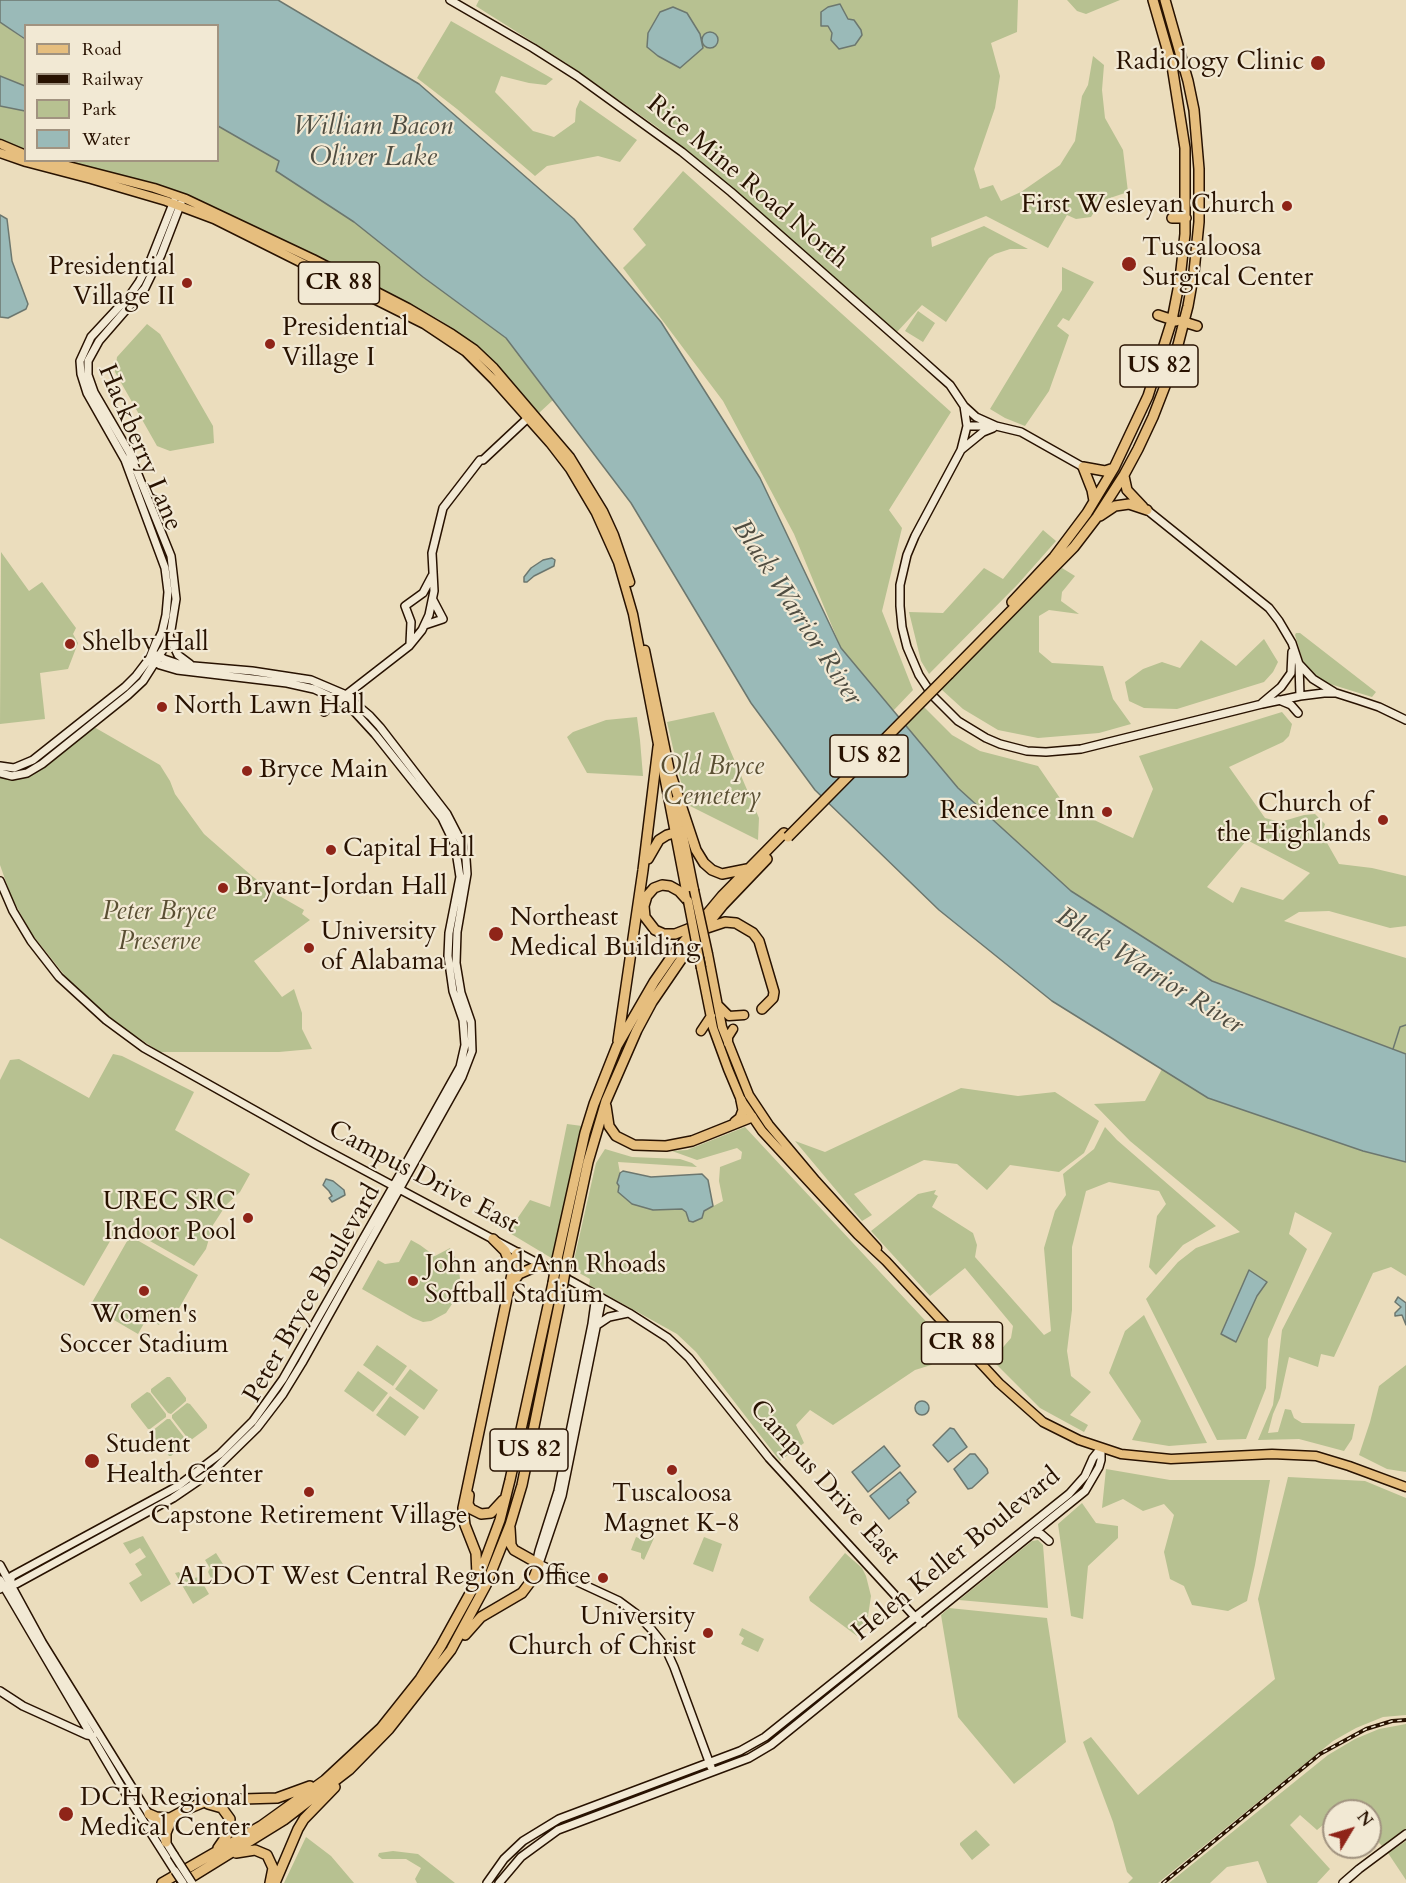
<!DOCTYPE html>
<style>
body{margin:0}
#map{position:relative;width:1406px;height:1883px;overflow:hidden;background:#ebddbd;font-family:Cardo,serif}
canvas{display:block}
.legend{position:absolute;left:24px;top:24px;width:195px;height:138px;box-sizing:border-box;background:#f2e9d4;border:2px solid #a19380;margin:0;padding:8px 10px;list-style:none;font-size:18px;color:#281201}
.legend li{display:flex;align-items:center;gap:12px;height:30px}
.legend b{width:30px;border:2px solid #a19380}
.north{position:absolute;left:1322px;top:1799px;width:60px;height:60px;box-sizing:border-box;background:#f2e9d4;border:2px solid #a19380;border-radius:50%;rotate:52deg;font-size:16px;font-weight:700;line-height:24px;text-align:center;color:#281201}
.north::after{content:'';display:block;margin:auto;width:21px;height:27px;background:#8f2418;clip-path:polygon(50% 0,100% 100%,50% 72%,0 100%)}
</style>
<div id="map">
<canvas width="1406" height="1883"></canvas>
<ul class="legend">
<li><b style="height:8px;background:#e6be7e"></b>Road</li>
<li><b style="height:8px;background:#281201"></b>Railway</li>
<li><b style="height:16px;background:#b7c191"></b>Park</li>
<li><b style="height:16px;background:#9abab8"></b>Water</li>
</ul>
<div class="north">N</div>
</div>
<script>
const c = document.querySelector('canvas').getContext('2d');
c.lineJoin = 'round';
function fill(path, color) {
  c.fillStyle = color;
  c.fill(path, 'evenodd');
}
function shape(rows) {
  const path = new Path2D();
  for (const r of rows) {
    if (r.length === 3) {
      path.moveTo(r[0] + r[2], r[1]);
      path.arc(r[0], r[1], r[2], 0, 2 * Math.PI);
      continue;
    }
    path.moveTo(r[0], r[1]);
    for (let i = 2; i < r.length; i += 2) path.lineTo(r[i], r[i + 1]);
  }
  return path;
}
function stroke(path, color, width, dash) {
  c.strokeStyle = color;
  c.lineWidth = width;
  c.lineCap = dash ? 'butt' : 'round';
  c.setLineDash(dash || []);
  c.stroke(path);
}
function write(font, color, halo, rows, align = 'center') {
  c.font = font + ' Cardo,serif';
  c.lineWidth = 4.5;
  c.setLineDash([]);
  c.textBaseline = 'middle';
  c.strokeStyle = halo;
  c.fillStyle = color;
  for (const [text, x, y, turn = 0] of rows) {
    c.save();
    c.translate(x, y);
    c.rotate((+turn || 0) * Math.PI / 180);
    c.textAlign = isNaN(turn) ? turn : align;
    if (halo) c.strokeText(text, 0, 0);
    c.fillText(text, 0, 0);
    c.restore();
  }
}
const green = shape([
 [479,0,1018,0,1017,32,991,43,1000,76,995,108,974,169,980,189,993,185,1001,201,1021,192,1060,165,1075,141,1082,96,1088,85,1093,56,1104,65,1102,90,1105,118,1123,150,1128,192,1101,201,1091,217,1076,219,1067,215,1048,248,986,216,931,238,932,247,984,226,1028,249,1010,249,995,254,989,258,946,322,922,305,897,332,720,178,657,127,566,63,479,8,476,6],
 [1067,0,1120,0,1086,14,1077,11],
 [451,21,553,79,546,85,529,83,501,76,495,92,533,131,554,137,575,122,576,109,580,100,637,140,620,162,598,156,547,166,535,176,457,109,417,78],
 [0,22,25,40,25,151,0,140],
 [218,126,280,161,322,200,354,222,423,277,506,338,553,400,539,413,495,363,468,339,438,319,403,300,341,271,302,249,199,201,154,185,57,161,218,160],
 [683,171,951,412,889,510,902,528,882,611,913,690,893,711,841,648,794,534,723,401,623,268,646,245,633,229],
 [1062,267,1094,282,1069,321,1063,318,1057,326,1069,335,1049,391,1025,426,1005,418,990,409,1062,290],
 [918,311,935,323,923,342,905,331],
 [147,324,160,334,213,426,214,443,170,451,157,446,115,372,117,357],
 [1043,530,1056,541,1018,584,929,674,921,661,909,612,943,613,984,568,1003,579],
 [1,552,29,591,42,582,76,628,73,634,78,643,68,669,40,673,45,719,0,724],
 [1062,568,1075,576,1062,592,1061,601,1079,614,1049,610,1039,616,1039,652,1052,663,1103,666,1113,699,1131,724,1099,733,1038,738,998,730,963,709,941,689],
 [1296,633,1300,633,1376,692,1372,697,1317,680,1304,664,1295,635],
 [1264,639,1278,662,1273,672,1264,682,1177,709,1144,708,1129,701,1125,682,1143,669,1162,662,1180,668,1201,640,1236,666],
 [924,707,952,735,980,751,1038,766,1066,807,1133,838,1153,789,1139,756,1282,712,1292,724,1289,736,1283,742,1229,767,1265,818,1280,822,1304,815,1315,814,1325,824,1322,834,1339,864,1372,868,1406,876,1406,926,1390,928,1329,911,1299,912,1284,921,1406,958,1406,1054,1212,981,1071,891,958,788,905,725],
 [1247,840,1310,873,1283,900,1241,887,1233,903,1207,887],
 [714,712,759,818,758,840,686,804,667,722],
 [637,717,640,740,643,776,587,773,567,737,573,732,606,720],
 [94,727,160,765,170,781,175,794,204,834,252,876,276,894,304,910,302,914,310,920,254,961,282,997,294,989,302,1013,302,1029,312,1049,279,1052,160,1052,128,1031,100,1010,66,977,31,933,11,896,0,865,0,777,7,779,23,778,34,773],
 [113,1054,122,1056,194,1092,175,1130,250,1174,240,1192,226,1205,213,1225,206,1249,194,1266,120,1224,84,1286,0,1238,0,1080,10,1060,19,1059,89,1098],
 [1162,1069,1208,1098,1363,1151,1406,1162,1406,1276,1391,1267,1373,1273,1334,1357,1321,1354,1318,1367,1289,1357,1280,1398,1273,1414,1268,1433,1278,1432,1285,1409,1291,1410,1294,1418,1302,1423,1355,1424,1352,1439,1344,1451,1299,1439,1258,1440,1273,1405,1282,1330,1332,1233,1295,1212,1289,1234,1307,1249,1268,1339,1266,1388,1246,1439,1217,1440,1146,1299,1178,1262,1196,1248,1240,1232,1130,1141,1094,1104,1145,1101],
 [961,1088,1018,1096,1055,1092,1099,1121,1084,1153,1059,1172,1010,1165,987,1190,957,1164,924,1160,854,1194,872,1215,862,1221,795,1141,825,1152],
 [567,1124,582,1126,553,1259,508,1232,530,1200,550,1207],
 [745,1127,947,1344,940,1358,931,1365,915,1370,833,1425,810,1410,796,1425,804,1443,780,1461,696,1352,677,1334,589,1285,590,1279,572,1269,596,1163,605,1149,632,1157,680,1159,692,1163,697,1167,618,1162,620,1173,617,1183,619,1186,618,1192,653,1210,682,1209,686,1212,704,1211,723,1201,719,1181,720,1167,741,1159,742,1152,737,1148,697,1160,672,1151,687,1150],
 [1105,1127,1117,1140,1216,1226,1183,1245,1156,1275,1149,1267,1157,1216,1166,1204,1159,1191,1109,1182,1086,1191,1072,1247,1072,1310,1067,1351,1071,1376,1091,1392,1070,1415,1088,1425,1084,1432,1040,1408,992,1360,1011,1338,1013,1326,965,1268,930,1296,871,1231,918,1194,936,1190,934,1194,938,1196,932,1207,973,1233,977,1245,975,1257,1044,1335,1051,1331,1044,1248,1055,1211,1066,1195,1063,1174,1094,1149],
 [130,1236,198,1275,170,1324,162,1319,159,1325,147,1318,138,1334,90,1306],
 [411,1240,420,1245,435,1256,450,1248,457,1261,460,1278,454,1301,446,1313,431,1321,423,1322,413,1318,362,1289,378,1260,385,1264,399,1262],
 [1144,1315,1207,1443,1169,1446,1132,1440,1141,1421,1109,1373,1125,1331],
 [377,1345,407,1366,393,1386,363,1365],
 [1406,1365,1406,1472,1387,1469,1359,1455,1370,1422,1379,1386],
 [410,1369,438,1390,424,1410,395,1389],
 [358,1371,388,1393,373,1412,344,1391],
 [167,1377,170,1377,186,1398,186,1401,171,1414,168,1413,151,1392,151,1389],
 [147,1392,150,1393,166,1414,166,1417,150,1429,148,1429,131,1407,131,1404],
 [390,1396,419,1417,405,1436,376,1415],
 [187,1403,190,1404,207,1425,207,1428,191,1440,189,1440,172,1418,172,1415],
 [167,1419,170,1419,187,1441,187,1443,171,1456,169,1456,152,1434,152,1431],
 [1106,1469,1170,1480,1270,1480,1255,1565,1247,1601,1228,1611,1192,1605,1184,1586,1170,1579,1164,1552,1174,1515,1164,1504,1143,1511,1123,1499,1102,1508],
 [1288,1477,1365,1481,1406,1498,1406,1715,1383,1717,1356,1728,1333,1741,1158,1883,1128,1883,1133,1878,1127,1872,1113,1822,1083,1742,1091,1737,1138,1795,1275,1679,1258,1599],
 [1082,1503,1096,1523,1118,1526,1118,1538,1088,1566,1083,1619,1071,1616,1058,1524],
 [143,1536,171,1584,141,1602,129,1583,142,1575,135,1564,146,1557,140,1548,130,1554,123,1543],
 [636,1537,646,1541,650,1537,654,1538,644,1560,641,1558,641,1553,631,1550],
 [704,1537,722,1544,713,1572,693,1564],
 [1038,1540,1043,1545,1048,1608,959,1600,1032,1541],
 [216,1553,223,1564,219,1574,212,1580,208,1572,210,1568,205,1560],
 [845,1553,862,1568,866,1576,871,1596,868,1616,857,1636,810,1601,809,1597],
 [189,1570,194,1578,199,1577,209,1594,193,1604,175,1573,179,1572,181,1575],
 [949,1608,1047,1618,1066,1742,1014,1784,958,1717,941,1615],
 [742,1628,764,1639,758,1652,741,1644,744,1638,739,1635],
 [1406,1724,1406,1829,1382,1846,1370,1833,1370,1811,1334,1811,1334,1816,1317,1830,1300,1815,1290,1825,1330,1869,1317,1883,1267,1883,1258,1861,1227,1867,1210,1883,1169,1883,1328,1755,1355,1739,1379,1729],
 [976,1830,990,1845,972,1860,960,1845,960,1843],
 [306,1837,331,1856,354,1883,284,1883],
 [1406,1841,1406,1880,1388,1853],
 [393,1851,418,1854,455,1883,417,1883,415,1879,421,1868,406,1859,382,1859,378,1856,379,1853]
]);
const water = shape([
 [0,0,278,0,419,84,574,219,661,322,760,478,841,648,958,788,1071,891,1212,981,1406,1054,1406,1162,1363,1151,1208,1098,1052,1001,939,910,815,790,751,703,631,503,506,338,423,277,354,222,276,171,279,161,218,126,218,26,26,26,25,39,0,22,0,0],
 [840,4,848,19,854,20,861,30,862,35,855,45,839,49,831,40,832,33,828,26,821,26,821,12,828,7,840,4],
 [673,7,687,13,700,34,703,48,680,68,658,56,647,47,648,33,660,12,673,7],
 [710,40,8],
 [0,76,25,86,25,111,0,106,0,76],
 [0,215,7,219,12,261,28,304,26,309,8,318,0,317,0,215],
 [552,558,555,560,554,566,534,576,527,582,524,582,524,577,531,568,543,560,552,558],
 [623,1171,651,1177,702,1174,708,1180,713,1206,704,1211,702,1218,693,1222,689,1221,686,1212,682,1209,653,1210,632,1204,618,1192,619,1186,617,1183,620,1173,623,1171],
 [326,1179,333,1181,344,1190,345,1195,332,1202,329,1198,332,1196,329,1191,323,1185,326,1179],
 [1249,1270,1267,1282,1257,1296,1236,1342,1221,1334,1249,1270],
 [1398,1297,1406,1303,1406,1325,1402,1315,1395,1316,1395,1313,1401,1307,1395,1302,1398,1297],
 [922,1408,7],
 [950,1428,954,1429,967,1447,948,1462,933,1445,950,1428],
 [884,1446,900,1466,868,1492,852,1472,884,1446],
 [970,1454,975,1454,987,1469,988,1473,972,1488,968,1489,954,1469,970,1454],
 [900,1472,916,1492,907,1500,909,1503,889,1519,870,1496,900,1472]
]);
const stream = shape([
 [1393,1049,1400,1027,1406,1025]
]);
const secondary = shape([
 [450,0,533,48,577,76,682,152,731,192,922,360,950,385,964,406,976,417,996,426],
 [964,406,967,426,961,450,915,536,907,555,900,585,900,606,902,627,907,647,919,675,933,696,958,721,986,738,1000,744,1027,751,1046,752,1081,749,1262,704,1300,696,1324,693,1336,693,1358,700,1379,707,1406,720],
 [967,426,996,426,1021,432,1083,467],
 [961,450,983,432,993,428],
 [1147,510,1269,608,1279,621,1292,643,1299,664,1300,696],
 [425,625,443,619,433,600],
 [169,636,178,655,190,664],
 [410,644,411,622,405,606,423,593,432,576],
 [1299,664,1313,679,1334,692],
 [1279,700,1291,705,1298,713],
 [1262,703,1281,687,1291,673,1292,652],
 [324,712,409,646,422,630,429,615,434,591,432,553,443,508,480,460,483,460,530,416],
 [0,766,14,768,33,760,125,687,136,676,149,659,162,632,166,615,168,592,165,568,125,460,87,393,81,374,80,361,91,337,130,295,139,282,151,259,174,201],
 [0,773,12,776,27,773,42,764,128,695,143,681,164,648,171,630,176,599,171,556,129,452,94,392,88,375,88,361,99,341,145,288,161,255,181,203],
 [0,881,13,911,31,941,59,977,106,1020,144,1048,315,1144,573,1282,629,1313,668,1338,689,1358,769,1458,915,1617,923,1623],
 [597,1325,609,1317,628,1313],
 [1035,1533,1041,1534,1049,1541],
 [540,1561,562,1496,602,1298],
 [539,1564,619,1601,638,1615,652,1630,664,1645,674,1667,711,1767],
 [539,1564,537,1560,539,1551,558,1491,592,1324,596,1295],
 [0,1565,42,1642,174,1855],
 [0,1580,121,1786,175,1871],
 [9,1584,12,1576,178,1486,220,1454,253,1421,283,1379,398,1178,460,1067,465,1045,463,1020,453,991,448,956,449,933,460,877,455,845,442,818,375,734,352,709,338,700,314,689,287,683,177,670,160,665,149,659],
 [0,1589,9,1584,16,1584,173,1498,214,1470,257,1428,283,1394,302,1363,462,1077,472,1051,471,1022,461,993,456,963,457,932,467,874,466,859,462,843,447,814,380,727,370,716,344,694,311,680,252,671,182,665,164,659,152,653],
 [0,1691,23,1706,87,1735,93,1736],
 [487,1883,504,1859,523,1841,559,1819,740,1751,765,1737,1069,1494,1085,1476,1093,1458,1101,1448],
 [499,1883,521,1857,558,1830,749,1758,771,1745,1085,1491,1099,1467,1101,1460,1101,1448],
 [1343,1883,1359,1869,1406,1834]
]);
const primary = shape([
 [0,144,26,155],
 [0,153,26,162,91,179,166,201,214,219,424,324,466,352,494,380,550,443,570,469,596,513,618,562,633,614,688,901],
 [45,160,154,188,186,199,313,259,408,308,452,334,474,349,494,368,570,457,603,511,614,535,630,582],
 [645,650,672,781],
 [676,800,694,890],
 [708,954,722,1027,749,1095,769,1125,816,1181,877,1248],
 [701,968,713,1028,728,1069,741,1100,762,1131,858,1235,886,1261,999,1383,1043,1422,1079,1440,1121,1454,1171,1459,1272,1454,1316,1456,1349,1466,1406,1487],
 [719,1006,729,1016,744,1015],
 [701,1031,711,1016],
 [728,1043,728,1037,733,1029]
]);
const highway = shape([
 [1172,218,1186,218],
 [1158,315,1176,321],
 [1181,321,1197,326],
 [1083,467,1092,490,1094,501],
 [1083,467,1105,471,1114,468],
 [1124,476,1127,490,1143,507],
 [1100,516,1115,506,1129,504,1147,510],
 [1012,602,1054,557,1087,513,1114,468,1148,396,1172,320,1180,279,1185,234,1185,148,1172,66,1153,0],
 [949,674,1074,547,1097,517,1124,475,1138,449,1153,417,1172,368,1188,306,1194,272,1199,222,1199,169,1194,110,1188,81,1165,0],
 [671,775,696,850,704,863,712,870,722,874,747,869],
 [648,859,659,840,667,835,682,831],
 [688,901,679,891,670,886,662,885,654,888,647,896,644,906,645,917,655,930,664,934,675,934,693,927],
 [707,928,725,922,736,923,753,933,759,941,774,992,773,998,762,1009],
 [618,1041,643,870,658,747],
 [606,1106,609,1126,616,1136,634,1145,666,1146,692,1141,752,1117],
 [735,1122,740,1118,743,1110,741,1100],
 [493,1239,505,1251,512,1269],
 [557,1259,585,1133,594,1104,617,1046,654,982,672,956,722,896,784,833],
 [566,1265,588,1162,606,1101,637,1030,652,1002,691,945,723,905,767,859],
 [513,1287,514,1281,519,1274,535,1267,543,1266],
 [469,1495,468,1504,471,1509,481,1514,491,1513,503,1500],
 [477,1575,476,1553,465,1525,463,1508,516,1255,518,1253],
 [465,1635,481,1617,522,1593,534,1577,539,1564,514,1550,511,1545,510,1528],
 [208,1804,222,1808,230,1819,229,1832,218,1848],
 [149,1814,156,1817,169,1818],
 [157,1827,161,1823,185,1810,209,1800,277,1798,310,1786],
 [166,1842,166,1833,170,1823],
 [236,1853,255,1850,267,1855,273,1868,270,1883],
 [162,1883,261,1826,325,1780,381,1728,420,1679,441,1646,478,1579,500,1520,510,1480,553,1283],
 [182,1883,284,1820,349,1770,389,1729,451,1650,486,1585,510,1525,522,1485,562,1290],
 [275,1883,298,1829,304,1819,335,1787]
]);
const rail = shape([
 [1163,1883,1320,1754,1366,1729,1392,1721,1406,1720]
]);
const secondaryBridge = shape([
 [174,1855,192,1883],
 [175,1871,183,1883]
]);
const primaryBridge = shape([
 [694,890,708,954],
 [688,901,701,968]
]);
const highwayBridge = shape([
 [788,837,949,674],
 [553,1283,557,1259],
 [562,1290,566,1265]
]);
const markers = [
 [1318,63,8,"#8f2418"],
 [1287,206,6,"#8f2418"],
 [1129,264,8,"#8f2418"],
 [187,283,6,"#8f2418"],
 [270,344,6,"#8f2418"],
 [70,644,6,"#8f2418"],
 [162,707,6,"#8f2418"],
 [247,771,6,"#8f2418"],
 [1107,812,6,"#8f2418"],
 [1383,820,6,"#8f2418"],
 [331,850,6,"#8f2418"],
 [223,888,6,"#8f2418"],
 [496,934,8,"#8f2418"],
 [309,948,6,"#8f2418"],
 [248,1218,6,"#8f2418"],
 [413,1281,6,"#8f2418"],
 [144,1291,6,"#8f2418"],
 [92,1461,8,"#8f2418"],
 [672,1470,6,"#8f2418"],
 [309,1492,6,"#8f2418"],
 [603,1578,6,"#8f2418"],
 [708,1633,6,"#8f2418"],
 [66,1814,8,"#8f2418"]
];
const shields = [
 [339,283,81],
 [1159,366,78],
 [869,756,78],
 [962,1343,81],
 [529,1450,78]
];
const shieldNames = [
 ["CR 88",339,283],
 ["US 82",1159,366],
 ["US 82",869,756],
 ["CR 88",962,1343],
 ["US 82",529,1450]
];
const poiNames = [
 ["Radiology Clinic",1304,63,"right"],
 ["First Wesleyan Church",1275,206,"right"],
 ["Tuscaloosa",1142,249],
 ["Surgical Center",1142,279],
 ["Presidential",175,268,"right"],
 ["Village II",175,298,"right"],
 ["Presidential",282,329],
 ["Village I",282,359],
 ["Shelby Hall",82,644],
 ["North Lawn Hall",174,707],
 ["Bryce Main",259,771],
 ["Church of",1371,805,"right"],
 ["the Highlands",1371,835,"right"],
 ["Residence Inn",1095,812,"right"],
 ["Capital Hall",343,850],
 ["Bryant-Jordan Hall",235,888],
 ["Northeast",510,919],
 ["Medical Building",510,949],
 ["University",321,933],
 ["of Alabama",321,963],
 ["UREC SRC",236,1203,"right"],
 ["Indoor Pool",236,1233,"right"],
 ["John and Ann Rhoads",425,1266],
 ["Softball Stadium",425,1296],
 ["Women's",144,1316,"center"],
 ["Soccer Stadium",144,1346,"center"],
 ["Student",106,1446],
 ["Health Center",106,1476],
 ["Tuscaloosa",672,1495,"center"],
 ["Magnet K-8",672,1525,"center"],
 ["Capstone Retirement Village",309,1517,"center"],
 ["ALDOT West Central Region Office",591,1578,"right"],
 ["University",696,1618,"right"],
 ["Church of Christ",696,1648,"right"],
 ["DCH Regional",80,1799],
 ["Medical Center",80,1829]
];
const streetNames = [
 ["Rice Mine Road North",747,183,40],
 ["Hackberry Lane",139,448,67],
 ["Campus Drive East",423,1178,28],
 ["Peter Bryce Boulevard",313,1294,-60],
 ["Campus Drive East",824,1483,48],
 ["Helen Keller Boulevard",957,1555,-39]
];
const parkNames = [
 ["Old Bryce",712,768],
 ["Cemetery",712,798],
 ["Peter Bryce",159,913],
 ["Preserve",159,943]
];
const waterNames = [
 ["William Bacon",373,128],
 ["Oliver Lake",373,159],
 ["Black Warrior River",796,613,57],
 ["Black Warrior River",1149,972,32]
];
fill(green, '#b7c191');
fill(water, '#9abab8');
stroke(water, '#6c776f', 1.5);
stroke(stream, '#6c776f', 1.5);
stroke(secondary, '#281201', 10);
stroke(primary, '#281201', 11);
stroke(highway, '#281201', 12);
stroke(secondary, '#f2e9d4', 7);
stroke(primary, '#e6be7e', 8);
stroke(highway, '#e6be7e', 9);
stroke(rail, '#281201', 4);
stroke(rail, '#f2e9d4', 1.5, [4.5]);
stroke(secondaryBridge, '#281201', 10, []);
stroke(primaryBridge, '#281201', 11, []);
stroke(highwayBridge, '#281201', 12, []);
stroke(secondaryBridge, '#f2e9d4', 7);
stroke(primaryBridge, '#e6be7e', 8);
stroke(highwayBridge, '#e6be7e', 9);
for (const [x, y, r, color] of markers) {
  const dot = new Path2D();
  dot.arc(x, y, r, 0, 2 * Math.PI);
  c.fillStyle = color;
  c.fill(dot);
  stroke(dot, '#f2e9d4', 2);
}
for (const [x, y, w] of shields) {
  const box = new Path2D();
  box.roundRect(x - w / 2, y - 21, w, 42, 4.5);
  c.fillStyle = '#f2e9d4';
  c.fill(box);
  stroke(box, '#281201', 1.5);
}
write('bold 24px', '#281201', null, shieldNames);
write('26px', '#281201', '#f2e9d4', poiNames, 'left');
write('26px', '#281201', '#f2e9d4', streetNames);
write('italic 26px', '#5a4f33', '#f2e9d4', parkNames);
write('italic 27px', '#504d41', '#f2e9d4', waterNames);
</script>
